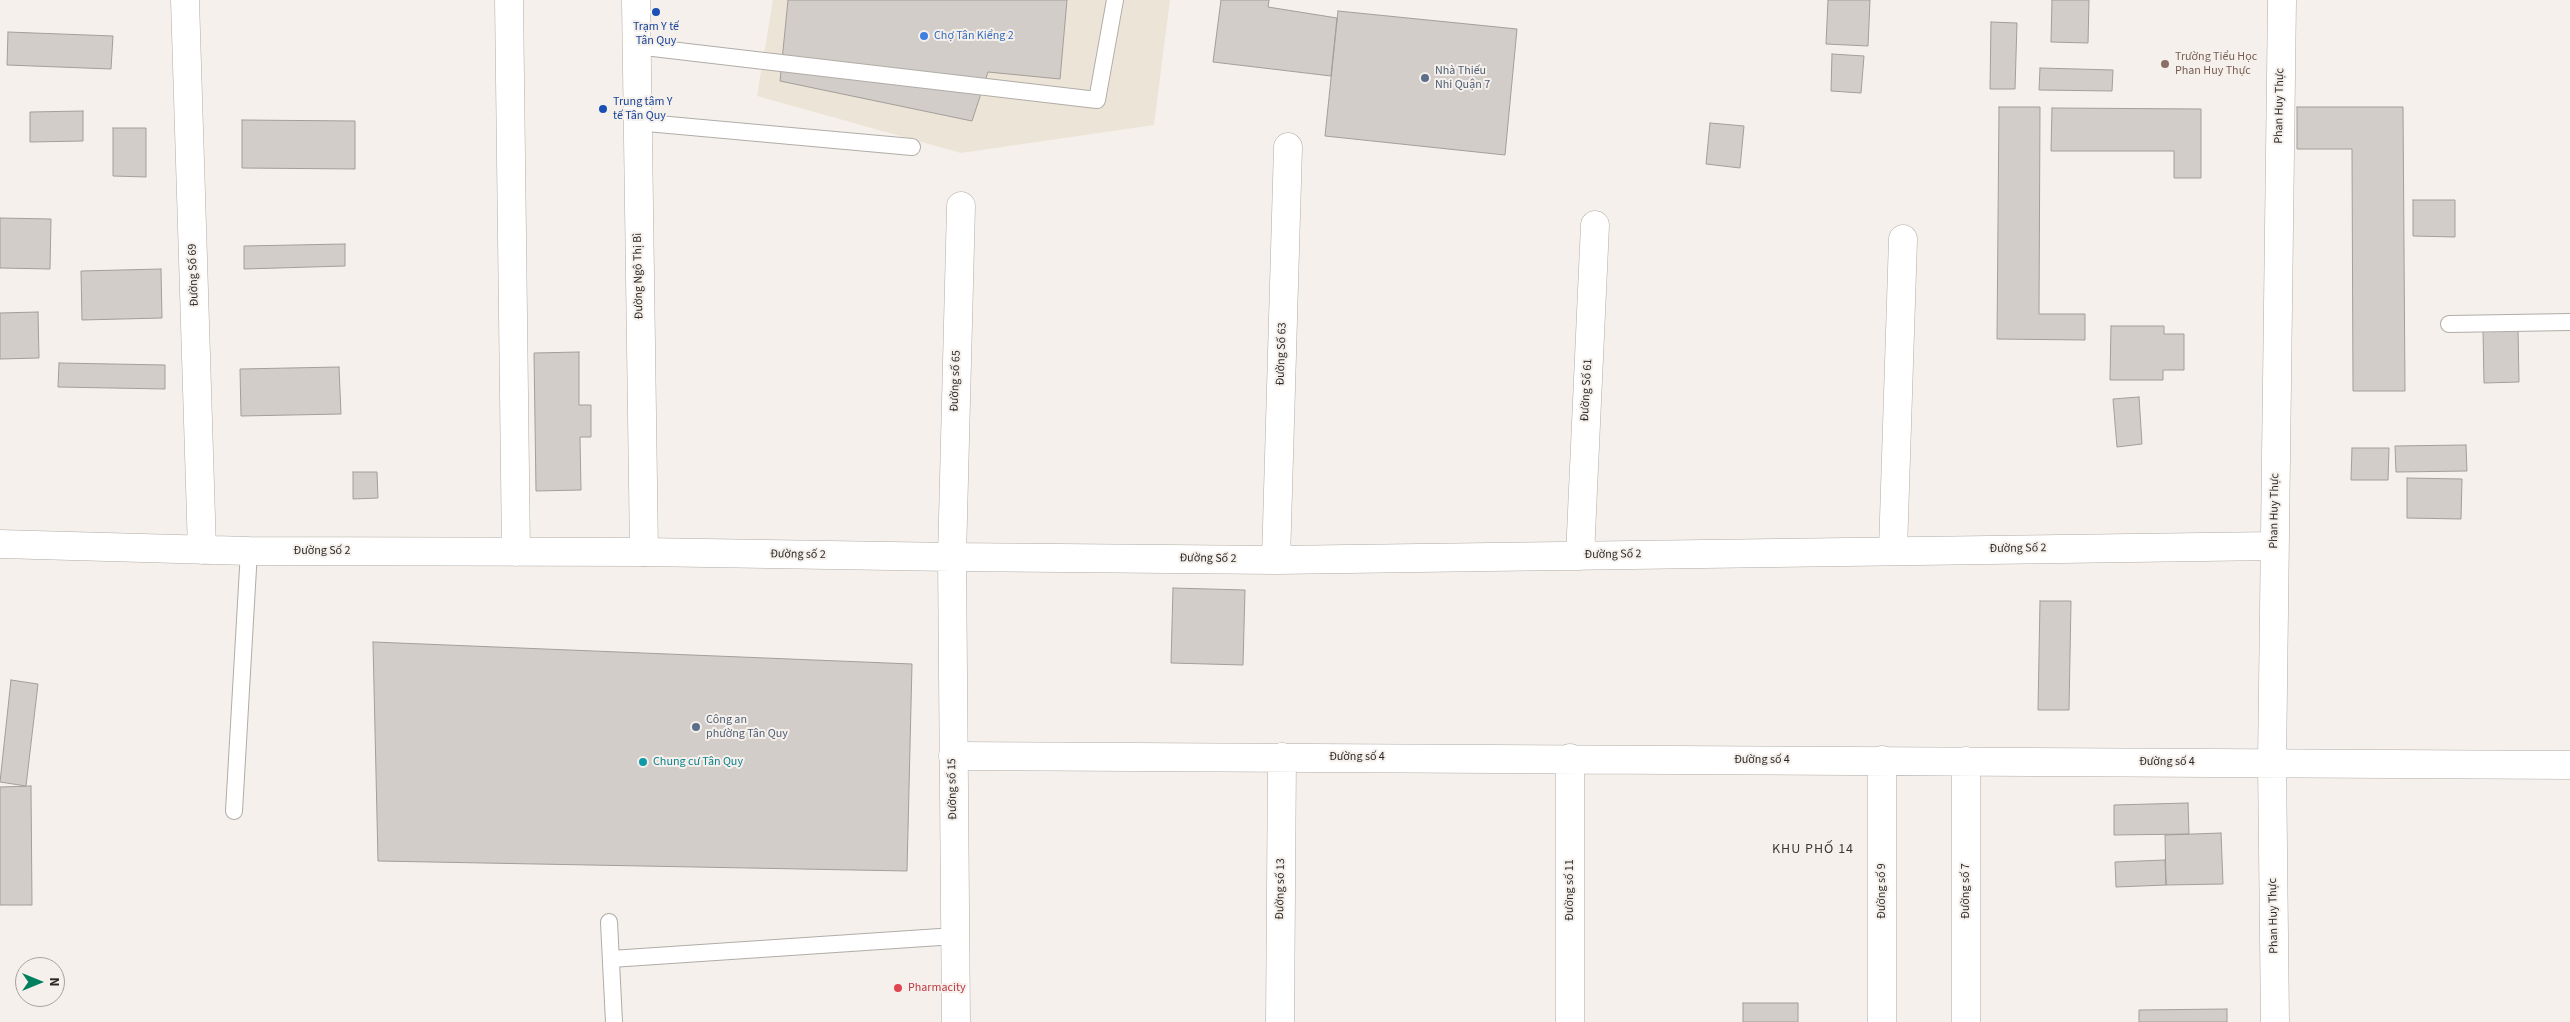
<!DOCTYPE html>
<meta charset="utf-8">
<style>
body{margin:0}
#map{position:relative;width:2570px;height:1022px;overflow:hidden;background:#f5f0eb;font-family:"Source Sans 3",sans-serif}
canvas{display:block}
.north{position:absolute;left:15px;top:957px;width:50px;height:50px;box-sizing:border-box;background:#f5f0eb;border:1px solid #a5a19d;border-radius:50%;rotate:90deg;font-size:14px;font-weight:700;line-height:20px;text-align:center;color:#2c2a28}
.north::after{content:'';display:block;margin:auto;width:18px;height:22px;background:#018060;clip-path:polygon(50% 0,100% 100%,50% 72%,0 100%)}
</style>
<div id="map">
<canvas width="2570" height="1022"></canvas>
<div class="north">N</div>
</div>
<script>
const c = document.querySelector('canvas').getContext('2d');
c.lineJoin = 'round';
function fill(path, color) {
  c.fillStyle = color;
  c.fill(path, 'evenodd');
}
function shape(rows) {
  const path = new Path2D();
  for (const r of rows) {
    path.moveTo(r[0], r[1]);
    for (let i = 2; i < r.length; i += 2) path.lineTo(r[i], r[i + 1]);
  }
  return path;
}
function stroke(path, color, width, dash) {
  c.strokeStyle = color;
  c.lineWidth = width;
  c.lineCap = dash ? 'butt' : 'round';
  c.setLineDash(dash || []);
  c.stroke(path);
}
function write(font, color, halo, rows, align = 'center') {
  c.font = font + ' "Source Sans 3",sans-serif';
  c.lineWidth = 4;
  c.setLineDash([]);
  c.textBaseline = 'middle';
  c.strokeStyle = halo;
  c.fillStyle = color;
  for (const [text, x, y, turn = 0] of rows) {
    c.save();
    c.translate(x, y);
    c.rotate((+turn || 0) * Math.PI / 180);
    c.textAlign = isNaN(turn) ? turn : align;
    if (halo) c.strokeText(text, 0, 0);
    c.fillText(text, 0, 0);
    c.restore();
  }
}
const built = shape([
 [773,0,1170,0,1154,125,961,153,757,96]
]);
const building = shape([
 [788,0,1067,0,1060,79,988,72,972,121,780,81,788,0],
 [1221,0,1269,0,1268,7,1337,18,1331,76,1213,62,1221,0],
 [1828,0,1870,0,1868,46,1826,44,1828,0],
 [2052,0,2089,0,2088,43,2051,42,2052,0],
 [1338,11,1517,29,1505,155,1325,136,1338,11],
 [1991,22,2017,23,2015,89,1990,89,1991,22],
 [8,32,113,36,111,69,7,65,8,32],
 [1832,54,1864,56,1861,93,1831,91,1832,54],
 [2040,68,2113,70,2112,91,2039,90,2040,68],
 [1999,107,2040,107,2039,314,2085,314,2085,340,1997,339,1999,107],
 [2297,107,2403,107,2405,391,2353,391,2352,149,2297,149,2297,107],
 [2052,108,2201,109,2201,178,2174,178,2174,151,2051,151,2052,108],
 [83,111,83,141,30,142,30,112,83,111],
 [242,120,355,121,355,169,242,168,242,120],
 [1710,123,1744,126,1740,168,1706,164,1710,123],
 [113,128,146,128,146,177,113,176,113,128],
 [2413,200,2455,200,2455,237,2413,236,2413,200],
 [0,218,51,219,50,269,0,268,0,218],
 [345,244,345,266,244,269,244,246,345,244],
 [161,269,162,318,82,320,81,271,161,269],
 [38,312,39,358,0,359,0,313,38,312],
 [2111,326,2164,326,2164,334,2184,334,2184,370,2163,370,2163,380,2110,380,2111,326],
 [2483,329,2518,329,2519,382,2484,383,2483,329],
 [579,352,579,405,591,405,591,437,580,437,581,490,536,491,534,353,579,352],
 [59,363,165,365,165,389,58,387,59,363],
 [339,367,341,414,241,416,240,369,339,367],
 [2139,397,2142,444,2117,447,2113,399,2139,397],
 [2466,445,2467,471,2396,472,2395,446,2466,445],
 [2352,448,2389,448,2388,480,2351,480,2352,448],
 [353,472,377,472,378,498,353,499,353,472],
 [2407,478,2462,479,2461,519,2407,518,2407,478],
 [1173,588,1245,590,1243,665,1171,663,1173,588],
 [2040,601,2071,601,2069,710,2038,710,2040,601],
 [373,642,912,664,907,871,378,861,373,642],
 [11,680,38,684,26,786,0,782,11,680],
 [31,786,32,905,0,905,0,787,31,786],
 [2188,803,2189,834,2114,835,2114,805,2188,803],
 [2221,833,2223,884,2166,885,2165,835,2221,833],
 [2165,860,2166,885,2116,887,2115,862,2165,860],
 [1743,1003,1798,1003,1798,1022,1743,1022,1743,1003],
 [2227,1009,2227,1022,2139,1022,2139,1010,2227,1009]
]);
const service = shape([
 [636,46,1097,100,1115,0],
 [636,122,912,147],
 [2449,324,2570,322],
 [234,811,249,551],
 [609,922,614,1022],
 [611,959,955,936]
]);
const minor = shape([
 [185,0,202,550],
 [509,0,516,552],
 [961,206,952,557,1276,560,2274,546],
 [0,544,249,551,644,552],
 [1893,550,1903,239],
 [1580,556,1595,225],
 [1276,560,1288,147],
 [953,756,2570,765],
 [1882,760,1882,1022],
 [1966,761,1966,1022],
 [1280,1022,1282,757],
 [1570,1022,1570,758],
 [2275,1022,2272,763,2282,0]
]);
const tertiary = shape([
 [636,0,644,552,952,557,956,1022]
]);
const markers = [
 [656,12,5,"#1a4fb4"],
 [924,36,5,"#3f7fe0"],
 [2165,64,5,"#8d6e63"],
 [1425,78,5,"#5c6f8a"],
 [603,109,5,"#1a4fb4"],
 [696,727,5,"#5c6f8a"],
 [643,762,5,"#0f9aa8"],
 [898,988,5,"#e0444e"]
];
const transitNames = [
 ["Trạm Y tế",656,27],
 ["Tân Quy",656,41],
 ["Trung tâm Y",613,102,"left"],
 ["tế Tân Quy",613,116,"left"]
];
const shopNames = [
 ["Chợ Tân Kiểng 2",934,36]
];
const educationNames = [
 ["Trường Tiểu Học",2175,57],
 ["Phan Huy Thực",2175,71]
];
const serviceNames = [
 ["Nhà Thiếu",1435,71],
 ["Nhi Quận 7",1435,85],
 ["Công an",706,720],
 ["phường Tân Quy",706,734]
];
const streetNames = [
 ["Phan Huy Thực",2280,106,-89],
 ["Đường Số 69",194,275,-92],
 ["Đường Ngô Thị Bì",639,276,-91],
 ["Đường Số 63",1282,354,-88],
 ["Đường số 65",956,381,-88],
 ["Đường Số 61",1587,390,-87],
 ["Phan Huy Thực",2275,511,-89],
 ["Đường Số 2",2018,549,-1],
 ["Đường Số 2",322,551],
 ["Đường số 2",798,555,1],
 ["Đường Số 2",1613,555,-1],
 ["Đường Số 2",1208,559,1],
 ["Đường số 4",1357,757],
 ["Đường số 4",1762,760],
 ["Đường số 4",2167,762],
 ["Đường số 15",953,789,-91],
 ["Đường số 13",1281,889,-89],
 ["Đường số 11",1570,890,-90],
 ["Đường số 9",1882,891,-90],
 ["Đường số 7",1966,891,-90],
 ["Phan Huy Thực",2274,916,-91]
];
const cultureNames = [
 ["Chung cư Tân Quy",653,762]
];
const healthNames = [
 ["Pharmacity",908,988]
];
const neighbourhoodNames = [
 ["KHU PHỐ 14",1813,850]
];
fill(built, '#ede4d8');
fill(building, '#d2cdc8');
stroke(building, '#a29e99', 1);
stroke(service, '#b0aca7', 18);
stroke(minor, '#b0aca7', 29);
stroke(tertiary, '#b0aca7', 29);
stroke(service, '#fff', 16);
stroke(minor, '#fff', 28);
stroke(tertiary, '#fff', 28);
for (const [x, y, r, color] of markers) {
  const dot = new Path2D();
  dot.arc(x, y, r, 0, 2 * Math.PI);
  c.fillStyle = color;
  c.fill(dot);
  stroke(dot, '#f5f0eb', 2);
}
write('12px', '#164399', '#f5f0eb', transitNames);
write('12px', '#366cbe', '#f5f0eb', shopNames, 'left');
write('12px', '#785e54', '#f5f0eb', educationNames, 'left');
write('12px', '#4e5e75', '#f5f0eb', serviceNames, 'left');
write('12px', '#2c2a28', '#f5f0eb', streetNames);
write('12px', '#0d838f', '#f5f0eb', cultureNames, 'left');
write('12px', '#be3a42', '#f5f0eb', healthNames, 'left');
c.letterSpacing = '1px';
write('14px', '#3b3833', '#f5f0eb', neighbourhoodNames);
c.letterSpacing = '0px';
</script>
